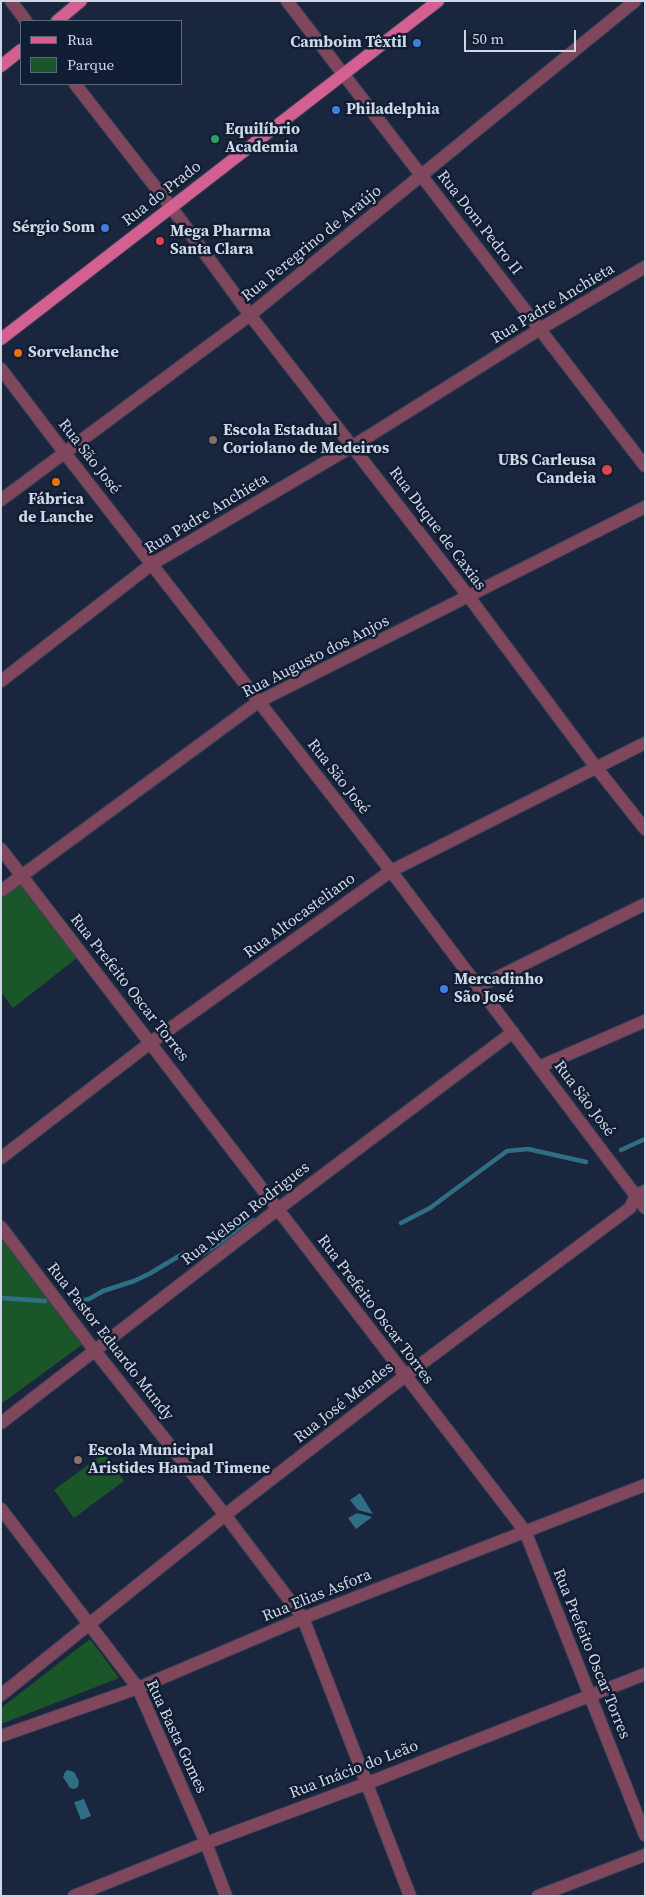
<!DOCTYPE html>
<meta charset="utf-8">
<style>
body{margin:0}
#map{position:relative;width:646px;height:1897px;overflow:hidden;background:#1a263d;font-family:"Source Serif 4",serif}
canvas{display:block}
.frame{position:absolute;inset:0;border:2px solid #ced7e6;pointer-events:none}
.legend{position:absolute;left:20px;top:20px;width:162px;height:65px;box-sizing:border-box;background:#101d32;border:1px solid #5c677a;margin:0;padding:6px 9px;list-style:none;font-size:15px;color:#ced7e6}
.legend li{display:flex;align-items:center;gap:10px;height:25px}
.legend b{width:25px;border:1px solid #5c677a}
.scale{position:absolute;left:464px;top:30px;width:112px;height:22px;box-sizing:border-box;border:2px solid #ced7e6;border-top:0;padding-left:6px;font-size:15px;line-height:18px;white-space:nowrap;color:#ced7e6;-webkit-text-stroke:4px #101d32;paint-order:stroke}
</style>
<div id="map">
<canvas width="646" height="1897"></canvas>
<div class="frame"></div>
<ul class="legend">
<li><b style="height:6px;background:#d46092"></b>Rua</li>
<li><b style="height:14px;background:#1b5629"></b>Parque</li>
</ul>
<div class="scale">50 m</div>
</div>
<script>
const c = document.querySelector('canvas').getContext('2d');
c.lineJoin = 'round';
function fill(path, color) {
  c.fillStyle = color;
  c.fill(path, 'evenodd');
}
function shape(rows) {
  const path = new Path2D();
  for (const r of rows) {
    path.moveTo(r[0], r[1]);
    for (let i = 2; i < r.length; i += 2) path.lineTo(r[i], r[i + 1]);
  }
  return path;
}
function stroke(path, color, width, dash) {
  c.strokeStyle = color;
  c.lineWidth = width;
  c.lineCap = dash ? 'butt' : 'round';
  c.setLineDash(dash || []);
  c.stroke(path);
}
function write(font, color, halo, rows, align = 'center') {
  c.font = font + ' "Source Serif 4",serif';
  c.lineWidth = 5;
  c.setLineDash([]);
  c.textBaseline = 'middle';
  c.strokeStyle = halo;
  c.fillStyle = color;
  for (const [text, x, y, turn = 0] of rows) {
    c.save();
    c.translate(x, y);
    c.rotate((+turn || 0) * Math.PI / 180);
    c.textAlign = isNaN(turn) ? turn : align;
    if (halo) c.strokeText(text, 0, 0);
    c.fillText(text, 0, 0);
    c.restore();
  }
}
const green = shape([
 [21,875,82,954,13,1008,1,992,1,891],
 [1,1232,87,1341,1,1404],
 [104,1453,124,1481,74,1518,54,1490],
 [90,1639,119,1678,1,1724,1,1708]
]);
const water = shape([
 [360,1493,373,1514,358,1510,350,1500],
 [357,1513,372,1517,356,1529,348,1518],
 [68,1770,74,1772,79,1781,78,1787,74,1789,70,1788,63,1777,65,1772],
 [84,1799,91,1816,81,1820,74,1802]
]);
const stream = shape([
 [621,1150,645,1139],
 [401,1223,430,1208,507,1151,528,1149,586,1162],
 [1,1298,45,1301],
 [73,1302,89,1299,103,1291,134,1281,149,1274,184,1253,201,1255,254,1220]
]);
const minor = shape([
 [11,1,26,21],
 [287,1,645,466],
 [75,84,171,207,250,315,469,597,595,766,645,829],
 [1,369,64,452,391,871,645,1208],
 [1,500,250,315,635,1],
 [1,681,152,564,353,446,540,329,645,267],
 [1,849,525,1531,645,1835],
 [1,891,258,702,645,507],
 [478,987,645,904],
 [539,1067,645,1021],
 [1,1158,150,1043,391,871,645,743],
 [1,1227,95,1351,225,1515,303,1618,410,1896],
 [1,1423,278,1209,513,1032],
 [1,1509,138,1688,206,1843,226,1896],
 [1,1695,225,1515,405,1376,630,1208,636,1195,645,1191],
 [1,1736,138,1688,303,1618,645,1485],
 [74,1896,206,1843,368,1783,645,1674],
 [538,1896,645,1855]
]);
const major = shape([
 [57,21,81,1],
 [1,66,21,50],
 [1,339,438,1]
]);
const markers = [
 [417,43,5,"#3f7fe0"],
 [336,110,5,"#3f7fe0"],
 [215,139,5,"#2e9e5b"],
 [105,228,5,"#3f7fe0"],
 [160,241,5,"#e0444e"],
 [18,353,5,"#e8710a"],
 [213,440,5,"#8d6e63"],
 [607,470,6,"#e0444e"],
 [56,482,5,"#e8710a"],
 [444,989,5,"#3f7fe0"],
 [78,1460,5,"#8d6e63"]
];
const poiNames = [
 ["Camboim Têxtil",407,43,"right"],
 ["Philadelphia",346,110],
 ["Equilíbrio",225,130],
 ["Academia",225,148],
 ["Sérgio Som",95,228,"right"],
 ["Mega Pharma",170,232],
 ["Santa Clara",170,250],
 ["Sorvelanche",28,353],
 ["Escola Estadual",223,431],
 ["Coriolano de Medeiros",223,449],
 ["UBS Carleusa",596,461,"right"],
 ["Candeia",596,479,"right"],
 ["Fábrica",56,500,"center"],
 ["de Lanche",56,518,"center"],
 ["Mercadinho",454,980],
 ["São José",454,998],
 ["Escola Municipal",88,1451],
 ["Aristides Hamad Timene",88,1469]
];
const streetNames = [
 ["Rua do Prado",162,194,-38],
 ["Rua Dom Pedro II",479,223,52],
 ["Rua Peregrino de Araújo",312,244,-39],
 ["Rua Padre Anchieta",553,304,-31],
 ["Rua São José",89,457,52],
 ["Rua Padre Anchieta",207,514,-31],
 ["Rua Duque de Caxias",437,529,53],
 ["Rua Augusto dos Anjos",316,657,-27],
 ["Rua São José",338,777,52],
 ["Rua Altocasteliano",300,916,-36],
 ["Rua Prefeito Oscar Torres",129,988,52],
 ["Rua São José",584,1099,53],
 ["Rua Nelson Rodrigues",246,1214,-38],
 ["Rua Prefeito Oscar Torres",375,1310,53],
 ["Rua Pastor Eduardo Mundy",110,1342,52],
 ["Rua José Mendes",344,1403,-38],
 ["Rua Elias Asfora",317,1596,-22],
 ["Rua Prefeito Oscar Torres",591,1654,68],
 ["Rua Basta Gomes",176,1737,65],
 ["Rua Inácio do Leão",354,1770,-21]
];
fill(green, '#1b5629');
fill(water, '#2f6f85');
stroke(stream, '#2f6f85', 4.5);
stroke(minor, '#374258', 14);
stroke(major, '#374258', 14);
stroke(minor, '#7f465c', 12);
stroke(major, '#d46092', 12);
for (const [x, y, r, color] of markers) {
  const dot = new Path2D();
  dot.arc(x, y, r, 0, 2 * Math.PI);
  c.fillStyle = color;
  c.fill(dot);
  stroke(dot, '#101d32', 2);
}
write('bold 16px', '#ced7e6', '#101d32', poiNames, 'left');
write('16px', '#ced7e6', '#101d32', streetNames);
</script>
